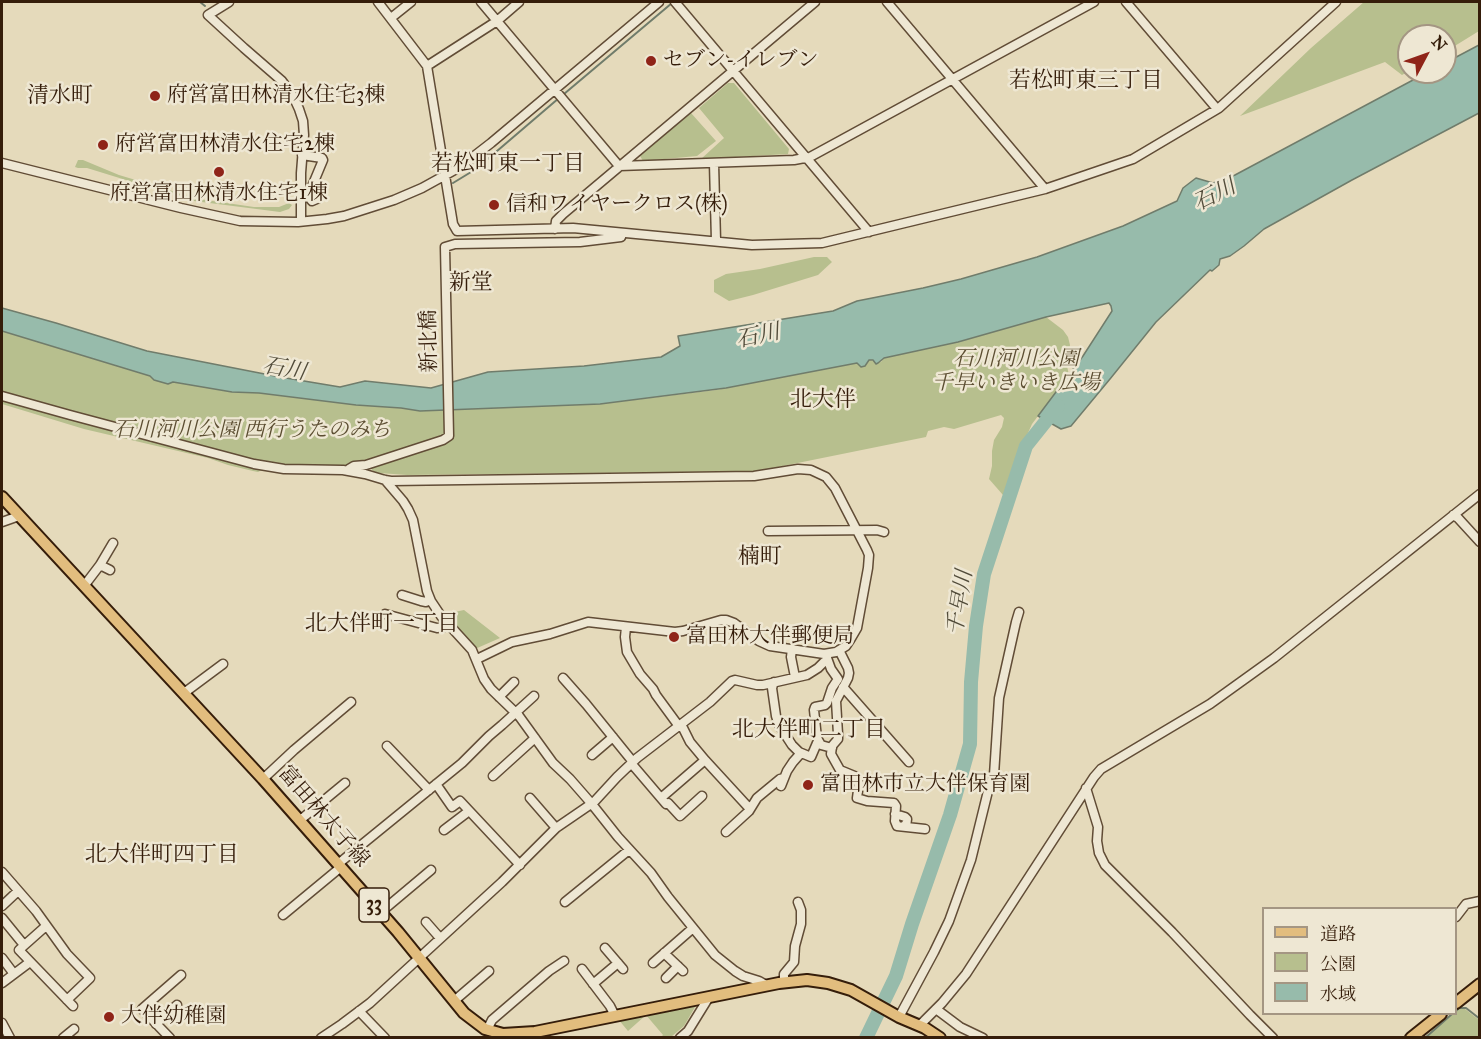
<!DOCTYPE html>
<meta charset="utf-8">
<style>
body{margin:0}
#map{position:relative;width:1481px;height:1039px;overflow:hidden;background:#e5dabb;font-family:"IM FELL Great Primer","Noto Serif JP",serif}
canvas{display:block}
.frame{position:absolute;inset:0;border:3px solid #351d0a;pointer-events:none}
.legend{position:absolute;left:1262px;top:907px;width:195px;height:108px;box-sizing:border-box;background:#eee7d3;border:2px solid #a49683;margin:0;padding:8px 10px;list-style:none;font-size:18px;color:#351d0a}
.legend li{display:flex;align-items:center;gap:12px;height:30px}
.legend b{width:30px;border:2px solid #a49683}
.north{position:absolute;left:1397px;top:24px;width:60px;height:60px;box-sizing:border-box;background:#eee7d3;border:2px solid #a49683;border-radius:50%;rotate:49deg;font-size:16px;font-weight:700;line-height:24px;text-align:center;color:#351d0a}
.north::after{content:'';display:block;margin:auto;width:21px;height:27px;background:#8f2418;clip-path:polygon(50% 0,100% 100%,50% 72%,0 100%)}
</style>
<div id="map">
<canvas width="1481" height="1039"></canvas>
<div class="frame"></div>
<ul class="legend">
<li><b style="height:8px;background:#e2bd7e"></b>道路</li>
<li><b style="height:16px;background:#b7bf8e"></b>公園</li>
<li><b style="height:16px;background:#97bbab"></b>水域</li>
</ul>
<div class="north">N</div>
</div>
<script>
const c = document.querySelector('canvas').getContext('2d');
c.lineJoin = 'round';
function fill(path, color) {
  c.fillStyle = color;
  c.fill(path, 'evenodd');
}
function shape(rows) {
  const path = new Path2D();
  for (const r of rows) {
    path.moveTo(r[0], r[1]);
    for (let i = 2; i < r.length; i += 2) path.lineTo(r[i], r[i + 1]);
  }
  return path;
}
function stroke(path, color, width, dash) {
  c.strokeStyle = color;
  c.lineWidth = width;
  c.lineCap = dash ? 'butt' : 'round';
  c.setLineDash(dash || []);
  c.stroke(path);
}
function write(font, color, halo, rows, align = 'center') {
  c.font = font + ' "IM FELL Great Primer","Noto Serif JP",serif';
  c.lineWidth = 5;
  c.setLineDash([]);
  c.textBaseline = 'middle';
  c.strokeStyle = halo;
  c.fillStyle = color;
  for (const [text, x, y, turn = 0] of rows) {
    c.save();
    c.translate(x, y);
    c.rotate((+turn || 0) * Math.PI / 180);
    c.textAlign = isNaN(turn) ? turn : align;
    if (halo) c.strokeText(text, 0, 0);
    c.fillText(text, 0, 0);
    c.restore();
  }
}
const green = shape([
 [1364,2,1479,2,1479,31,1445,52,1445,36,1409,36,1409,71,1402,75,1385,62,1240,116,1311,48],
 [728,83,734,83,789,149,788,154,701,159,724,138,699,108],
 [691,113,716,141,697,156,643,161,640,156],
 [78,160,83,160,119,175,199,199,254,207,279,207,289,203,292,205,289,209,280,212,194,201,87,168,78,168,75,167],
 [814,257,827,257,832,262,818,275,753,295,729,301,714,292,714,280,726,274,760,269],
 [1046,317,1063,330,1068,337,1070,345,1067,366,1069,375,1032,424,1015,462,1005,494,1003,495,989,479,992,466,992,451,994,440,1002,427,1004,418,1001,415,954,429,944,427,928,431,926,437,758,471,407,475,379,473,373,471,370,467,354,466,268,467,258,472,253,471,228,465,208,458,84,429,2,404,2,331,150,376,154,380,168,384,173,382,232,392,259,393,356,405,401,408,420,411,600,404,716,390,857,363,866,363,869,360,881,362,884,358,958,342],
 [464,610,500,638,475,649,445,614],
 [698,1002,684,1026,671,1037,661,1037,663,1035,646,1015,628,1031,618,1019],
 [1460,1008,1465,1009,1479,1020,1479,1037,1426,1037]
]);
const water = shape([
 [1479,45,1479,113,1352,180,1264,229,1244,246,1230,256,1220,259,1219,265,1212,271,1210,270,1156,322,1110,379,1071,426,1061,429,1038,416,1083,356,1112,311,1111,306,1109,303,1046,317,958,342,884,358,878,363,876,364,873,360,869,360,865,366,861,367,857,363,726,388,600,404,420,411,401,408,356,405,259,393,232,392,173,382,168,384,154,380,150,376,2,331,2,308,56,323,147,351,280,377,340,387,365,381,431,388,488,372,584,366,661,357,680,346,678,336,833,311,857,301,923,288,961,279,1037,257,1123,226,1177,201,1183,188,1196,178,1213,183,1235,175,1428,72,1445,72,1445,63,1479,45]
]);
const stream = shape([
 [200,2,205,6],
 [564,94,672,3],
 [453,183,476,169,559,98],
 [1456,1011,1459,1008,1466,1008,1480,1019],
 [1425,1038,1452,1014]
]);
const river = shape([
 [866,1038,896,976,912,924,950,815,970,744,971,682,976,626,984,574,1026,446,1058,406]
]);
const minor = shape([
 [229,2,208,15,244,48,282,81,293,96,299,109,303,121,304,135,301,173,301,221],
 [378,2,427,66,453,224,457,231,573,228,752,245,822,243,1045,189,1133,159,1219,108,1336,2],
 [481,2,619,166,794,160,810,157,1094,2],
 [675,2,869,232],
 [887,2,1045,189],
 [1126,2,1217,109],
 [391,18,411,2],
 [427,66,497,21,519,2],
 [302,155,322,158,323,160,308,196,312,201,319,198],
 [2,163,181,208,240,221,298,222,327,219,344,216,394,200,422,188,460,167,491,143,659,2],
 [714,163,716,241],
 [555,229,556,221,563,214,815,2],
 [2,396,70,415,254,464,284,469,343,470,365,474,385,480,391,481,754,476,798,469,811,470,826,477,835,488,867,550,869,555,868,568,857,628,850,640,846,646,836,652,824,654,770,646,759,641,734,623,726,620,721,620,683,631,675,632,588,622,550,634,512,642,477,659],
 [349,469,354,466,366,465,443,440,449,436,445,247,455,244,580,242,621,237,622,233],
 [385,480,403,501,408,509,413,520,427,591,431,601,441,616,472,650,484,679,491,689,519,716,553,763,570,779,591,803,618,837,651,873,668,897,715,955,735,971,743,976,759,981,766,985],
 [1453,515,1458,518,1480,542],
 [2,522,19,516],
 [768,531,877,530,884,532],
 [100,565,110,570],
 [84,586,100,565,113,543],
 [402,595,421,601,426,602,430,600],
 [385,614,437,628,444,627,447,624],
 [626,627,625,637,627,652,640,674,653,689,656,695,678,725],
 [792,649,791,657,795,677],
 [839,650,848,668,849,673,848,678,836,701,838,734,838,739,832,746,831,754,840,770,857,777,859,783,857,798,867,801,894,803,896,806,895,821,897,826,925,829],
 [827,658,831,669,838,679,832,688,827,703,825,705,815,707,814,710,817,738,821,745,832,748],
 [563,678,586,704,633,762],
 [774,682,772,688,776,716,779,725,792,745,799,752,811,757,817,743,819,742],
 [843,687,909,762],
 [184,693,223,664],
 [499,697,514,682],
 [681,724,690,742,705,760],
 [387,746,429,790],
 [592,755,613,737],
 [631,763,666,804,668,803,680,816,702,796],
 [493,776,535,738],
 [263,779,294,750,351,702],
 [436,784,452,807,460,801,520,865],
 [781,786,787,771,793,762,801,753],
 [1086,788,1098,827,1097,841,1099,853,1105,865,1172,932,1250,1015,1273,1038],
 [530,798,556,828],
 [661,798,705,760,750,809],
 [895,814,905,817,907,819,906,827],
 [299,821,345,783],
 [444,830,469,811],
 [726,832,749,811,757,798,780,779,784,778],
 [338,864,462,763,489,736,502,725,534,696],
 [2,872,36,911,67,954,90,978,67,1000],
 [565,902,629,850],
 [2,906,18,891],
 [381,912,431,870],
 [283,915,341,867],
 [1456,917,1466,904,1480,901],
 [2,918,24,945],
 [426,922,440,938],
 [46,926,19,950,73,1006],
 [605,948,623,969],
 [664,953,683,971],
 [2,958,14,974],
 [653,963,693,928],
 [582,969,610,1006,615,1016],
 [666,978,678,966],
 [784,982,784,974,794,962,795,946,801,924,801,910,798,902],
 [2,983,30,962],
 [593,984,618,963],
 [454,1001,489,971],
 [936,1009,960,1027,983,1038],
 [359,1011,385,1038],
 [899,1017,934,952,949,921,971,860,989,787,994,775,999,698,1016,622,1019,612],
 [2,1023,10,1038],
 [156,1024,177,1005],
 [919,1026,942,1003,966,974,1094,777,1101,769,1210,704,1274,658,1480,494],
 [487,1030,492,1020,549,971,564,961],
 [63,1038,74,1029],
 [170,1038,142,1009,181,975],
 [321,1038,342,1024,370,1003,502,882,556,828,594,802,617,777,637,758,710,702,732,681,735,680,757,685,763,685,807,675,818,668,824,662,828,661],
 [680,1038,688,1031,709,997]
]);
const major = shape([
 [2,497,263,779,398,932,464,1013,485,1029,503,1034,535,1032,779,983,807,980,828,983,851,990,899,1017,925,1028,940,1038],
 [1456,1003,1480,984],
 [1411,1038,1441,1014]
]);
const markers = [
 [651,61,6,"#8f2418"],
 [155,96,6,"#8f2418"],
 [103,145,6,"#8f2418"],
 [219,172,6,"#8f2418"],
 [494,205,6,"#8f2418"],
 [674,637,6,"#8f2418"],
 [808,785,6,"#8f2418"],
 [109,1017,6,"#8f2418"]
];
const shields = [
 [374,905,30]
];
const shieldNames = [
 ["33",374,905]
];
const poiNames = [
 ["セブン-イレブン",663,61],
 ["府営富田林清水住宅3棟",167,96],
 ["府営富田林清水住宅2棟",115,145],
 ["府営富田林清水住宅1棟",219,194,"center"],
 ["信和ワイヤークロス(株)",506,205],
 ["富田林大伴郵便局",686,637],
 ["富田林市立大伴保育園",820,785],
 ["大伴幼稚園",121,1017]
];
const streetNames = [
 ["新北橋",430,341,-91],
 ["富田林太子線",323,817,49]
];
const parkNames = [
 ["石川河川公園",1016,360],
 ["千早いきいき広場",1016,384],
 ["石川河川公園 西行うたのみち",252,431]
];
const neighbourhoodNames = [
 ["若松町東三丁目",1086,82],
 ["清水町",60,97],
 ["若松町東一丁目",508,165],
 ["新堂",471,284],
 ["北大伴",823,401],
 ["楠町",760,558],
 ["北大伴町一丁目",382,625],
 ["北大伴町二丁目",809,731],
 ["北大伴町四丁目",162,856]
];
const waterNames = [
 ["石川",1215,196,-27],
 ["石川",758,337,-12],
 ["石川",284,370,10],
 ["千早川",961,603,-81]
];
fill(green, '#b7bf8e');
fill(water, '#97bbab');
stroke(water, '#707c6b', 1.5);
stroke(stream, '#707c6b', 2);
stroke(river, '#97bbab', 14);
stroke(minor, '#614c36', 11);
stroke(major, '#351d0a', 14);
stroke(minor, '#eee7d3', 8);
stroke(major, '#e2bd7e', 10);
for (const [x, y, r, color] of markers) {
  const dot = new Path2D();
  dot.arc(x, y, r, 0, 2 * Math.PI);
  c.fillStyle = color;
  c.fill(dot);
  stroke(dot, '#eee7d3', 2);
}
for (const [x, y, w] of shields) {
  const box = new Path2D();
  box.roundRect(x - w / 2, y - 17, w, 34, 4.5);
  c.fillStyle = '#eee7d3';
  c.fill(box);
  stroke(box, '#351d0a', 1.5);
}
write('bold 20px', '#351d0a', null, shieldNames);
write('21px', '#351d0a', '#eee7d3', poiNames, 'left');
write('21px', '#351d0a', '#eee7d3', streetNames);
write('italic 21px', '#5c4e32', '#eee7d3', parkNames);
write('22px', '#351d0a', '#eee7d3', neighbourhoodNames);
write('italic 22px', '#524c3a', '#eee7d3', waterNames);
</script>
